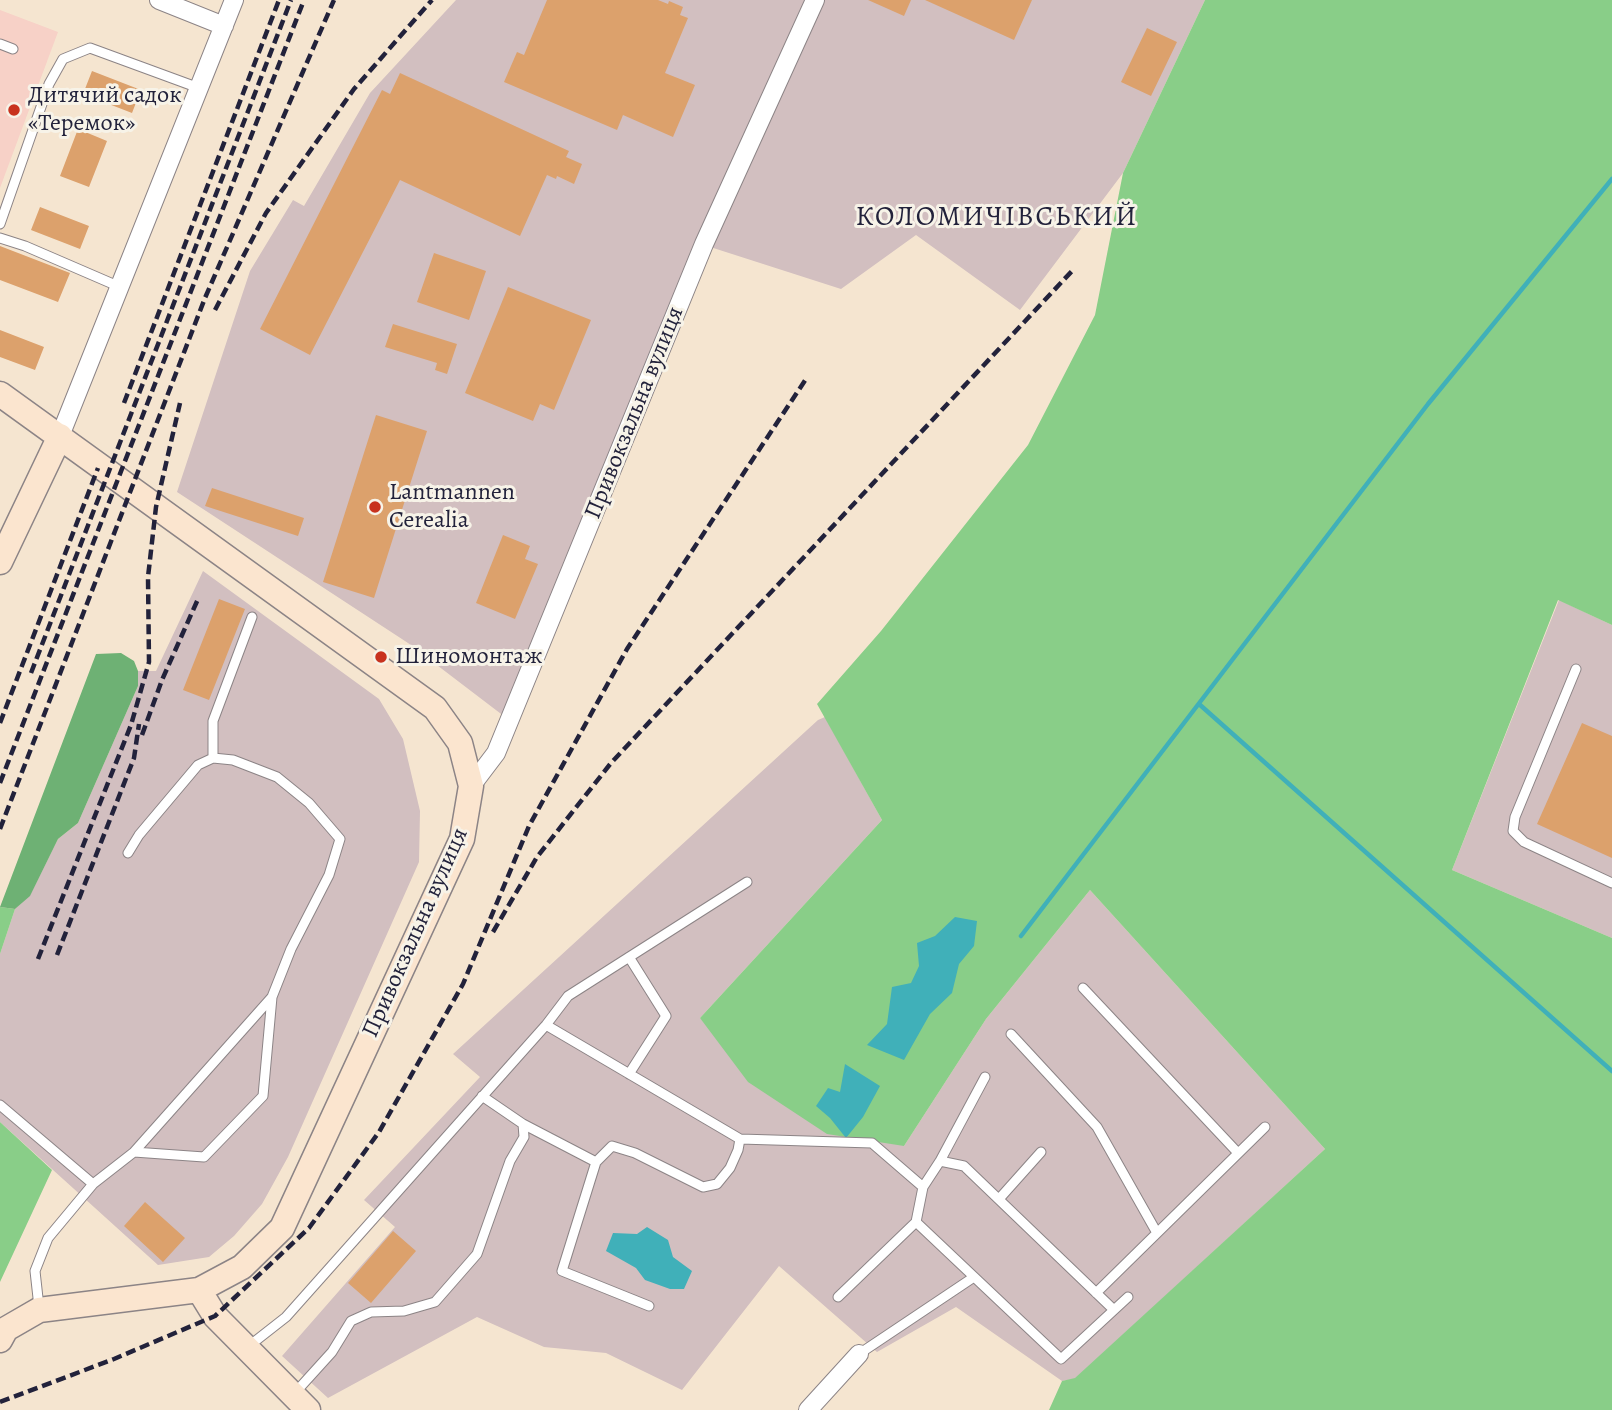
<!DOCTYPE html>
<meta charset="utf-8">
<style>
body{margin:0}
canvas{display:block;background:#f5e5d0}
</style>
<canvas width="1612" height="1410"></canvas>
<script>
const c = document.querySelector('canvas').getContext('2d');
c.lineJoin = 'round';
function fill(path, color) {
  c.fillStyle = color;
  c.fill(path, 'evenodd');
}
function shape(rows) {
  const path = new Path2D();
  for (const r of rows) {
    path.moveTo(r[0], r[1]);
    for (let i = 2; i < r.length; i += 2) path.lineTo(r[i], r[i + 1]);
  }
  return path;
}
function stroke(path, color, width, dash) {
  c.strokeStyle = color;
  c.lineWidth = width;
  c.lineCap = dash ? 'butt' : 'round';
  c.setLineDash(dash || []);
  c.stroke(path);
}
function write(font, color, halo, rows, align = 'center') {
  c.font = font + ' Alegreya,serif';
  c.lineWidth = 6;
  c.setLineDash([]);
  c.textBaseline = 'middle';
  c.strokeStyle = halo;
  c.fillStyle = color;
  for (const [text, x, y, turn = 0] of rows) {
    c.save();
    c.translate(x, y);
    c.rotate((+turn || 0) * Math.PI / 180);
    c.textAlign = isNaN(turn) ? turn : align;
    if (halo) c.strokeText(text, 0, 0);
    c.fillText(text, 0, 0);
    c.restore();
  }
}
const built = shape([
 [0,10,58,32,0,188]
]);
const industrial = shape([
 [456,0,1205,0,1123,173,1020,310,916,235,841,289,704,245,509,720,408,643,177,492,250,271,293,200,304,206,370,93],
 [203,571,379,699,403,739,420,811,419,862,288,1157,262,1204,234,1236,209,1257,158,1265,0,1122,0,954,15,909,30,895,58,839,78,823,138,686,138,671,156,671],
 [1559,600,1612,625,1612,938,1452,870],
 [825,717,882,820,700,1018,904,1146,986,1019,1090,890,1325,1149,1075,1379,1062,1381,956,1307,877,1352,779,1266,682,1390,606,1353,544,1347,477,1317,328,1398,282,1356,395,1227,364,1200,480,1077,453,1054,818,720]
]);
const green = shape([
 [1205,0,1612,0,1612,625,1558,600,1452,870,1612,938,1612,1410,1049,1410,1062,1381,1075,1378,1325,1149,1090,890,986,1019,904,1146,827,1134,748,1082,700,1018,882,820,817,704,881,631,1028,445,1095,315,1123,173],
 [0,907,15,909,0,954],
 [0,1122,52,1170,0,1282]
]);
const forest = shape([
 [121,653,134,661,138,671,138,686,78,823,58,839,30,896,15,909,0,907,96,654]
]);
const water = shape([
 [955,917,977,921,974,946,959,964,952,993,930,1014,904,1060,867,1045,887,1024,892,987,911,983,919,966,917,943,935,936],
 [845,1064,880,1086,863,1117,846,1138,830,1118,816,1106,828,1088,840,1092],
 [647,1227,668,1240,673,1257,692,1271,684,1289,670,1289,645,1280,636,1268,606,1251,613,1233,637,1234]
]);
const stream = shape([
 [1199,704,1612,1071],
 [1021,936,1428,404,1612,179]
]);
const building = shape([
 [547,0,658,0,668,4,669,1,683,7,680,15,688,18,665,73,695,85,673,137,623,115,617,130,504,82,517,52,524,55],
 [868,0,911,0,904,16],
 [925,0,1032,0,1014,40],
 [1147,28,1177,42,1151,96,1121,82],
 [92,71,141,90,132,113,83,94],
 [400,73,569,151,566,157,582,164,574,184,557,176,556,179,547,175,520,236,400,180,310,355,260,329,382,90,390,94],
 [78,129,107,141,89,187,60,176],
 [40,207,89,226,80,249,31,230],
 [0,246,70,273,58,302,0,280],
 [434,253,486,271,469,320,417,302],
 [508,287,591,320,554,410,540,404,533,421,465,393],
 [393,324,457,344,447,374,435,370,437,363,385,347],
 [0,330,44,347,35,370,0,357],
 [376,415,427,431,374,598,323,582],
 [212,488,304,518,298,536,205,506],
 [503,535,530,546,525,559,538,564,515,619,476,603],
 [219,599,245,609,209,700,183,690],
 [1582,723,1612,736,1612,858,1537,824],
 [145,1202,185,1238,163,1262,124,1226],
 [393,1231,416,1251,371,1303,348,1283]
]);
const lane = shape([
 [0,44,13,49],
 [0,224,49,84,63,59,90,48,199,88],
 [0,238,25,246,120,287],
 [1576,669,1515,817,1513,831,1524,842,1612,883],
 [213,758,213,721,252,617],
 [1083,988,1238,1153],
 [546,1025,740,1139,872,1143,923,1187],
 [1011,1034,1097,1127,1157,1233],
 [629,1074,666,1016,629,957],
 [0,1105,93,1184],
 [523,1124,596,1162],
 [134,1152,204,1157,263,1096,272,997],
 [940,1161,985,1077],
 [999,1199,1041,1152],
 [916,1222,1061,1359,1128,1297],
 [1096,1293,1265,1127],
 [838,1297,916,1222,923,1187,940,1161,964,1166,1114,1310],
 [649,1306,562,1271,596,1162,612,1146,635,1153,703,1187,717,1184,730,1168,738,1150,740,1139],
 [39,1307,35,1271,48,1238,93,1184,134,1152,272,997,291,949,329,875,340,839,309,803,277,777,233,760,213,758,198,765,139,835,128,853],
 [249,1346,286,1317,546,1025,568,996,747,882],
 [859,1354,974,1277],
 [293,1395,332,1352,351,1321,371,1312,404,1311,435,1302,477,1254,510,1161,524,1137,523,1124,482,1096]
]);
const street = shape([
 [159,0,224,26],
 [60,436,234,0],
 [471,786,496,753,704,244,815,0],
 [808,1410,859,1354]
]);
const secondary = shape([
 [0,394,435,708,460,743,471,786,462,839,282,1228,242,1267,199,1290,39,1310,6,1329,0,1340],
 [0,562,60,436],
 [199,1290,215,1316,308,1410]
]);
const rail = shape([
 [215,310,266,213,354,89,432,0],
 [124,403,279,0],
 [31,673,291,0],
 [0,723,98,468],
 [142,735,162,680,198,599],
 [0,783,304,0],
 [0,829,205,298,334,0],
 [493,932,537,857,611,763,1072,271],
 [57,955,134,758,139,724],
 [38,959,131,725,149,662,148,577,156,507,180,403],
 [0,1402,114,1359,215,1316,309,1228,379,1132,463,984,529,826,627,649,806,379]
]);
const markers = [
 [14,110,7,"#c8321e"],
 [375,507,7,"#c8321e"],
 [381,657,7,"#c8321e"]
];
const poiNames = [
 ["Дитячий садок",28,96],
 ["«Теремок»",28,124],
 ["Lantmannen",389,493],
 ["Cerealia",389,521],
 ["Шиномонтаж",395,657]
];
const streetNames = [
 ["Привокзальна вулиця",635,413,-68],
 ["Привокзальна вулиця",416,933,-66]
];
const quarterNames = [
 ["КОЛОМИЧІВСЬКИЙ",997,218]
];
fill(built, '#f7d1c7');
fill(industrial, '#d2bfc0');
fill(green, '#89ce88');
fill(forest, '#6eb174');
fill(water, '#40b0b9');
stroke(stream, '#40b0b9', 4.5);
fill(building, '#dca16c');
stroke(lane, '#8c8486', 11);
stroke(street, '#8c8486', 20);
stroke(secondary, '#8c8486', 27);
stroke(lane, '#fff', 9);
stroke(street, '#fff', 18);
stroke(secondary, '#fbe5cf', 24);
stroke(rail, '#22223b', 4.5, [10, 5]);
for (const [x, y, r, color] of markers) {
  const dot = new Path2D();
  dot.arc(x, y, r, 0, 2 * Math.PI);
  c.fillStyle = color;
  c.fill(dot);
  stroke(dot, '#f7f3e8', 2.5);
}
write('24px', '#22223b', '#f7f3e8', poiNames, 'left');
write('24px', '#22223b', '#f7f3e8', streetNames);
c.letterSpacing = '2px';
write('28px', '#22223b', '#f7f3e8', quarterNames);
c.letterSpacing = '0px';
</script>
